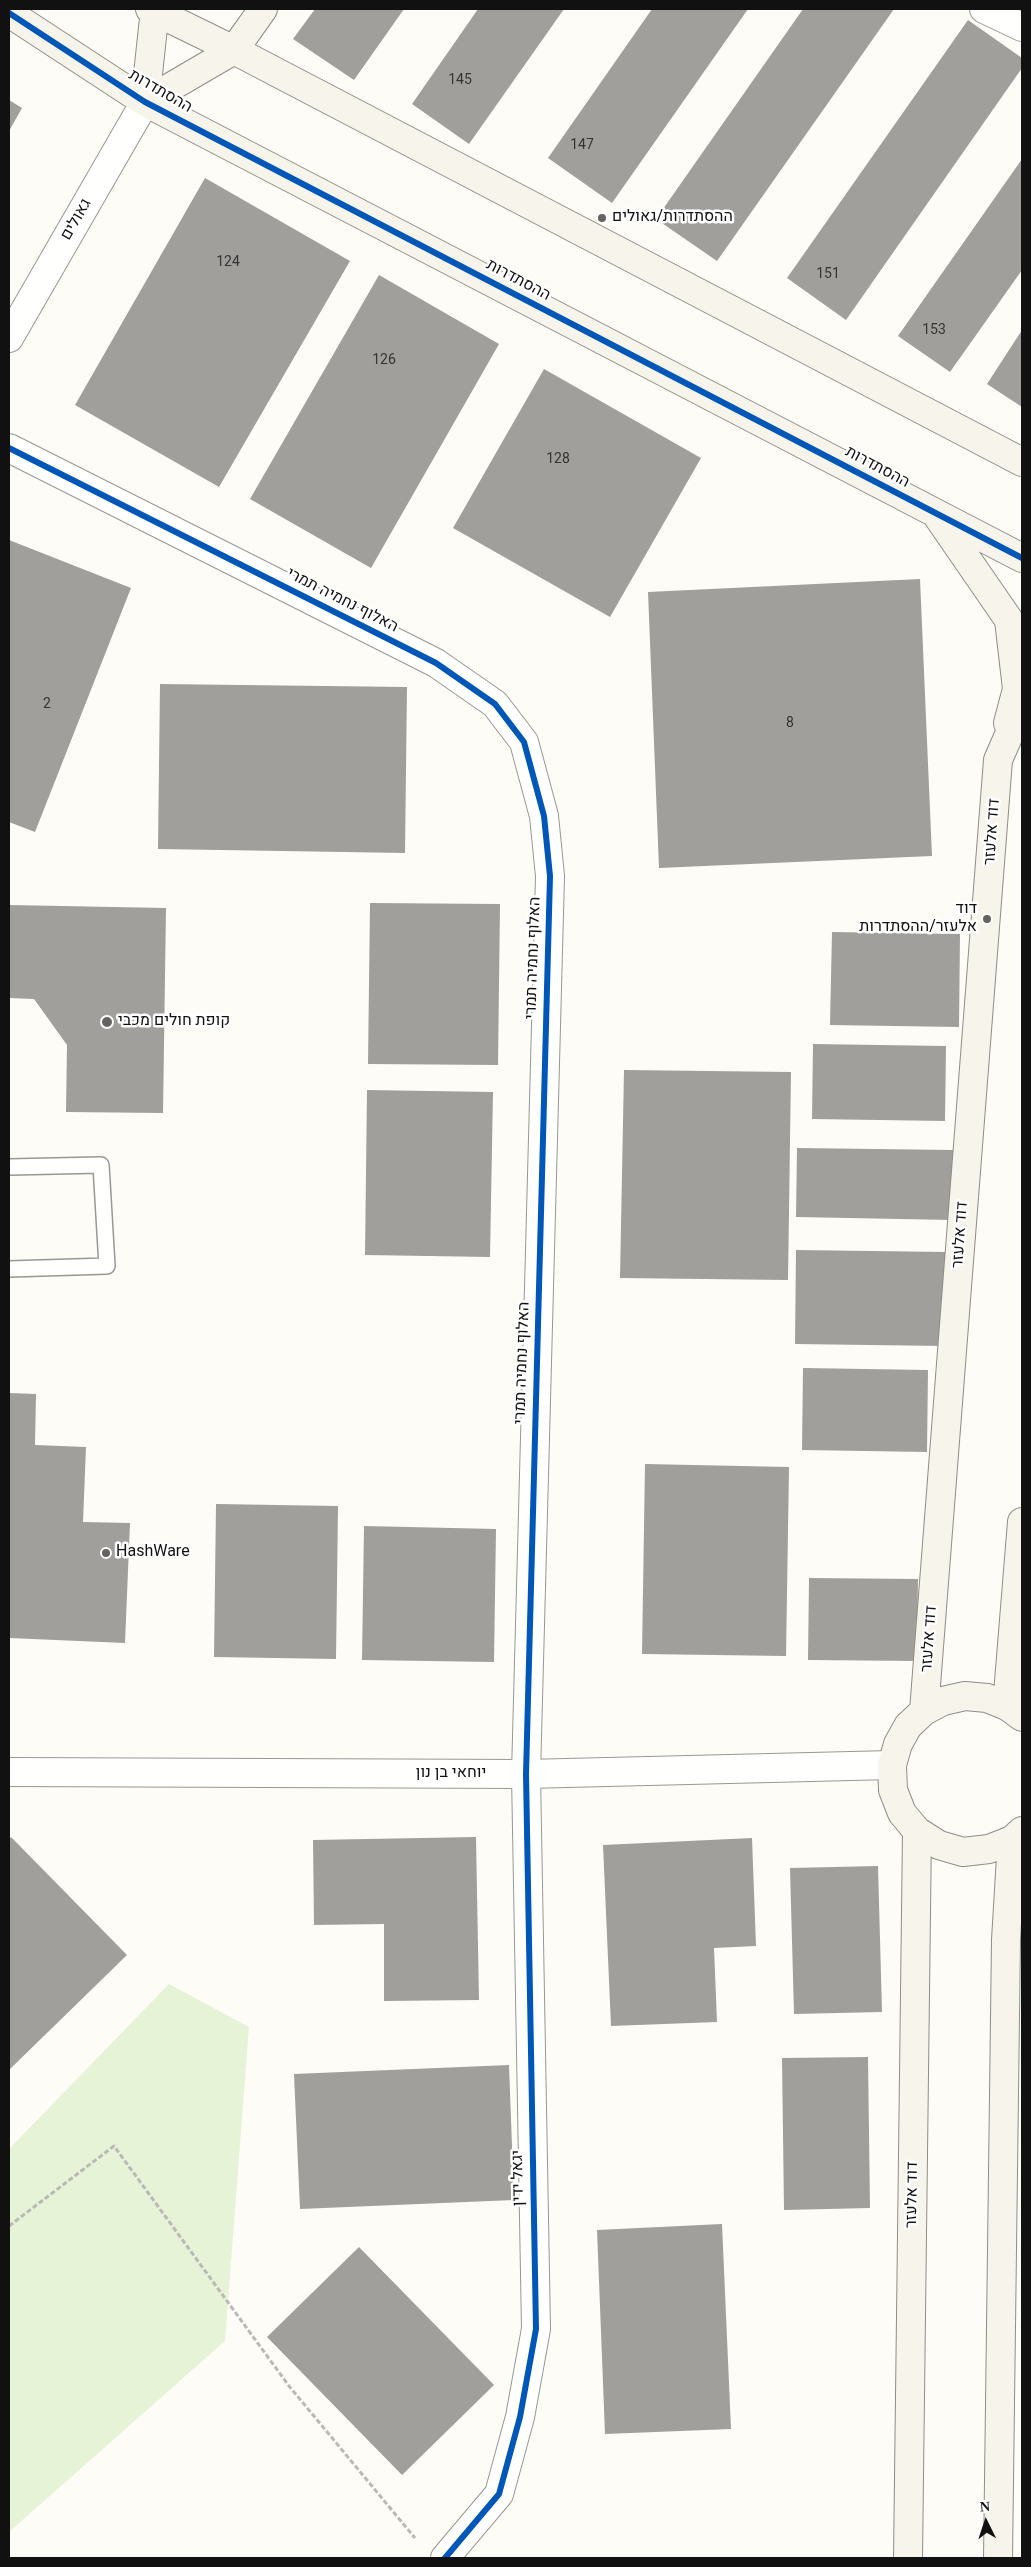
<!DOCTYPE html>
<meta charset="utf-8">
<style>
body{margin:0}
#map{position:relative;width:1031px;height:2567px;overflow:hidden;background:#fdfcf7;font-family:Georgia,serif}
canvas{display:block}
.frame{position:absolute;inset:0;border:10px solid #111;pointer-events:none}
.north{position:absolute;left:961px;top:2497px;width:50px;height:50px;-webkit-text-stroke:4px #fff;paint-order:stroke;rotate:356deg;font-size:14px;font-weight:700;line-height:20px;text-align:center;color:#111}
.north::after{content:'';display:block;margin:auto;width:18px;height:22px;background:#111;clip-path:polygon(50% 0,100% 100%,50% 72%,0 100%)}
</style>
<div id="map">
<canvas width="1031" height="2567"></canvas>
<div class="frame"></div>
<div class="north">N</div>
</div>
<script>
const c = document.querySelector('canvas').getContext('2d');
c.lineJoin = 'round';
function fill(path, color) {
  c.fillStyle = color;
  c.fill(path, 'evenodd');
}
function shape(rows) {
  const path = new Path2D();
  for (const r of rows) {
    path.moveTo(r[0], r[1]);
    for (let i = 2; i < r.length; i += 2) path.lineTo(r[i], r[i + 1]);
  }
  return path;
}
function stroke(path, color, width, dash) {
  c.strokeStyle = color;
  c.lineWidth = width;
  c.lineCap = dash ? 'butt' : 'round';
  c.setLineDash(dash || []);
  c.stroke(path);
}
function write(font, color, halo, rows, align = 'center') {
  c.font = font + ' Georgia,Heebo,serif';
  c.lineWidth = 5;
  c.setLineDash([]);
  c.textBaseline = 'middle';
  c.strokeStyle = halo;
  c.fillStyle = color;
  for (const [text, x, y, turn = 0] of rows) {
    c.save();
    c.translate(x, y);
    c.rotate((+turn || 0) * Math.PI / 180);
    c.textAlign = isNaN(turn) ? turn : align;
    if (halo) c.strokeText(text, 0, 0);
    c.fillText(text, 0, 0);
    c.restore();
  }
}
const green = shape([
 [169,1984,249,2027,225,2341,9,2532,9,2149]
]);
const building = shape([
 [315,9,404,9,354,80,293,39],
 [478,9,564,9,469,144,412,104],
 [652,9,748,9,612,203,548,158],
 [803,9,894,9,717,261,656,219],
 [968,20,1022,58,1022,68,846,320,787,278],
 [9,100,22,108,9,131],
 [1022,159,1022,270,950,372,898,336],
 [205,178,350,261,219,487,75,405],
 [379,275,499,344,371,568,250,499],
 [1022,330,1022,407,987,384],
 [544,369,701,458,610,617,453,528],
 [9,540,131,588,35,832,9,822],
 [920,579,932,856,659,868,648,592],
 [160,684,407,687,405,853,158,849],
 [370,903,500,904,498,1065,368,1064],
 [9,905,166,908,163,1113,66,1112,67,1045,34,999,9,998],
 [832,932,960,934,959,1027,830,1025],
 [813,1044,946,1046,945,1121,812,1119],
 [624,1070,791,1072,788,1280,620,1278],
 [367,1090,493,1092,490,1257,365,1255],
 [797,1148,953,1150,952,1220,796,1217],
 [796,1250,947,1252,945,1346,795,1344],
 [803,1368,928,1370,927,1452,802,1450],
 [9,1393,36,1394,35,1445,86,1447,83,1522,130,1523,125,1643,9,1638],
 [645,1464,789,1467,786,1656,642,1654],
 [216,1504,338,1506,336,1659,214,1657],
 [364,1526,496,1529,494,1662,362,1660],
 [809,1578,918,1579,917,1661,808,1660],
 [11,1837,127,1955,9,2070,9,1840],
 [476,1837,479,2000,384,2001,384,1924,314,1925,313,1840],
 [752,1838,756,1946,714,1948,717,2022,611,2026,603,1845],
 [878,1866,882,2012,794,2014,790,1868],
 [868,2057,870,2208,784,2210,782,2058],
 [509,2065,514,2200,300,2209,294,2074],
 [722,2224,731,2429,605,2434,597,2230],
 [359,2247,494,2385,402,2475,267,2337]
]);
const path = shape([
 [9,2226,114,2146,289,2386,415,2538]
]);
const lane = shape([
 [9,1167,101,1165,107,1266,9,1269]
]);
const street = shape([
 [984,9,1022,27],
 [9,338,145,102],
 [9,448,436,663,495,704,524,742,544,816,550,876,526,1774,536,2329,520,2417,499,2494,445,2558],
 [9,1772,526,1774,892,1765]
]);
const secondary = shape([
 [150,9,234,50,1022,462],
 [9,13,145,102,1022,558],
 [145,102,234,50,263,9],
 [145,102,155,9],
 [938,517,1009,620,1017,689,1008,723],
 [1007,1706,1022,1522],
 [924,1711,998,760,1022,705],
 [1022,1717,1007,1706,987,1698,965,1696,943,1701,924,1711,908,1726,898,1744,892,1765,893,1790,902,1813,917,1831,939,1845,963,1852,989,1849,1012,1840,1022,1831],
 [908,2558,917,1831],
 [998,2558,1006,1940,1012,1840]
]);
const cycleway = shape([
 [9,13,145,102,1022,558],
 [9,448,436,663,495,704,524,742,544,816,550,876,526,1774,536,2329,520,2417,499,2494,445,2558]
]);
const markers = [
 [602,218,5,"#646362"],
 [987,919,5,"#646362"],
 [107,1022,6,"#646362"],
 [106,1553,5,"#646362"]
];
const numberNames = [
 ["145",460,81],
 ["147",582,146],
 ["124",228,263],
 ["151",828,275],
 ["153",934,331],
 ["126",384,361],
 ["128",558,460],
 ["2",47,705],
 ["8",790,724]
];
const streetNames = [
 ["ההסתדרות",160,92,30],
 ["גאולים",77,220,-60],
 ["ההסתדרות",518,281,28],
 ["ההסתדרות",877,468,28],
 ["האלוף נחמיה תמרי",342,601,27],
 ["דוד אלעזר",993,832,-86],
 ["האלוף נחמיה תמרי",534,958,-88],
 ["דוד אלעזר",961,1235,-86],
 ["האלוף נחמיה תמרי",523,1363,-88],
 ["דוד אלעזר",930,1639,-86],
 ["יוחאי בן נון",451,1774],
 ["יגאל ידין",519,2178,-91],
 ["דוד אלעזר",913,2195,-89]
];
const poiNames = [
 ["ההסתדרות/גאולים",612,218],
 ["דוד",977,910,"right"],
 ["אלעזר/ההסתדרות",977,928,"right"],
 ["קופת חולים מכבי",118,1022],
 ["HashWare",116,1553]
];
fill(green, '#e7f3d7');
fill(building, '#a19f9c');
stroke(lane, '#979795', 18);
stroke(street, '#979795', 30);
stroke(secondary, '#8e8d8b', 30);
stroke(path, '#b9b9b8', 3, [5, 2.5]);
stroke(lane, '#fffffe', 15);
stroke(street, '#fffffe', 28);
stroke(secondary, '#f6f4eb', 28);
stroke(cycleway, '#0057b8', 6);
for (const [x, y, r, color] of markers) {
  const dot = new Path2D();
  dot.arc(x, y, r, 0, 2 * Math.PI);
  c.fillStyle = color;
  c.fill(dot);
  stroke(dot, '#fff', 2);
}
write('14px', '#353434', null, numberNames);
write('16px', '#111', '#fff', streetNames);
write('16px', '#111', '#fff', poiNames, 'left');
</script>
